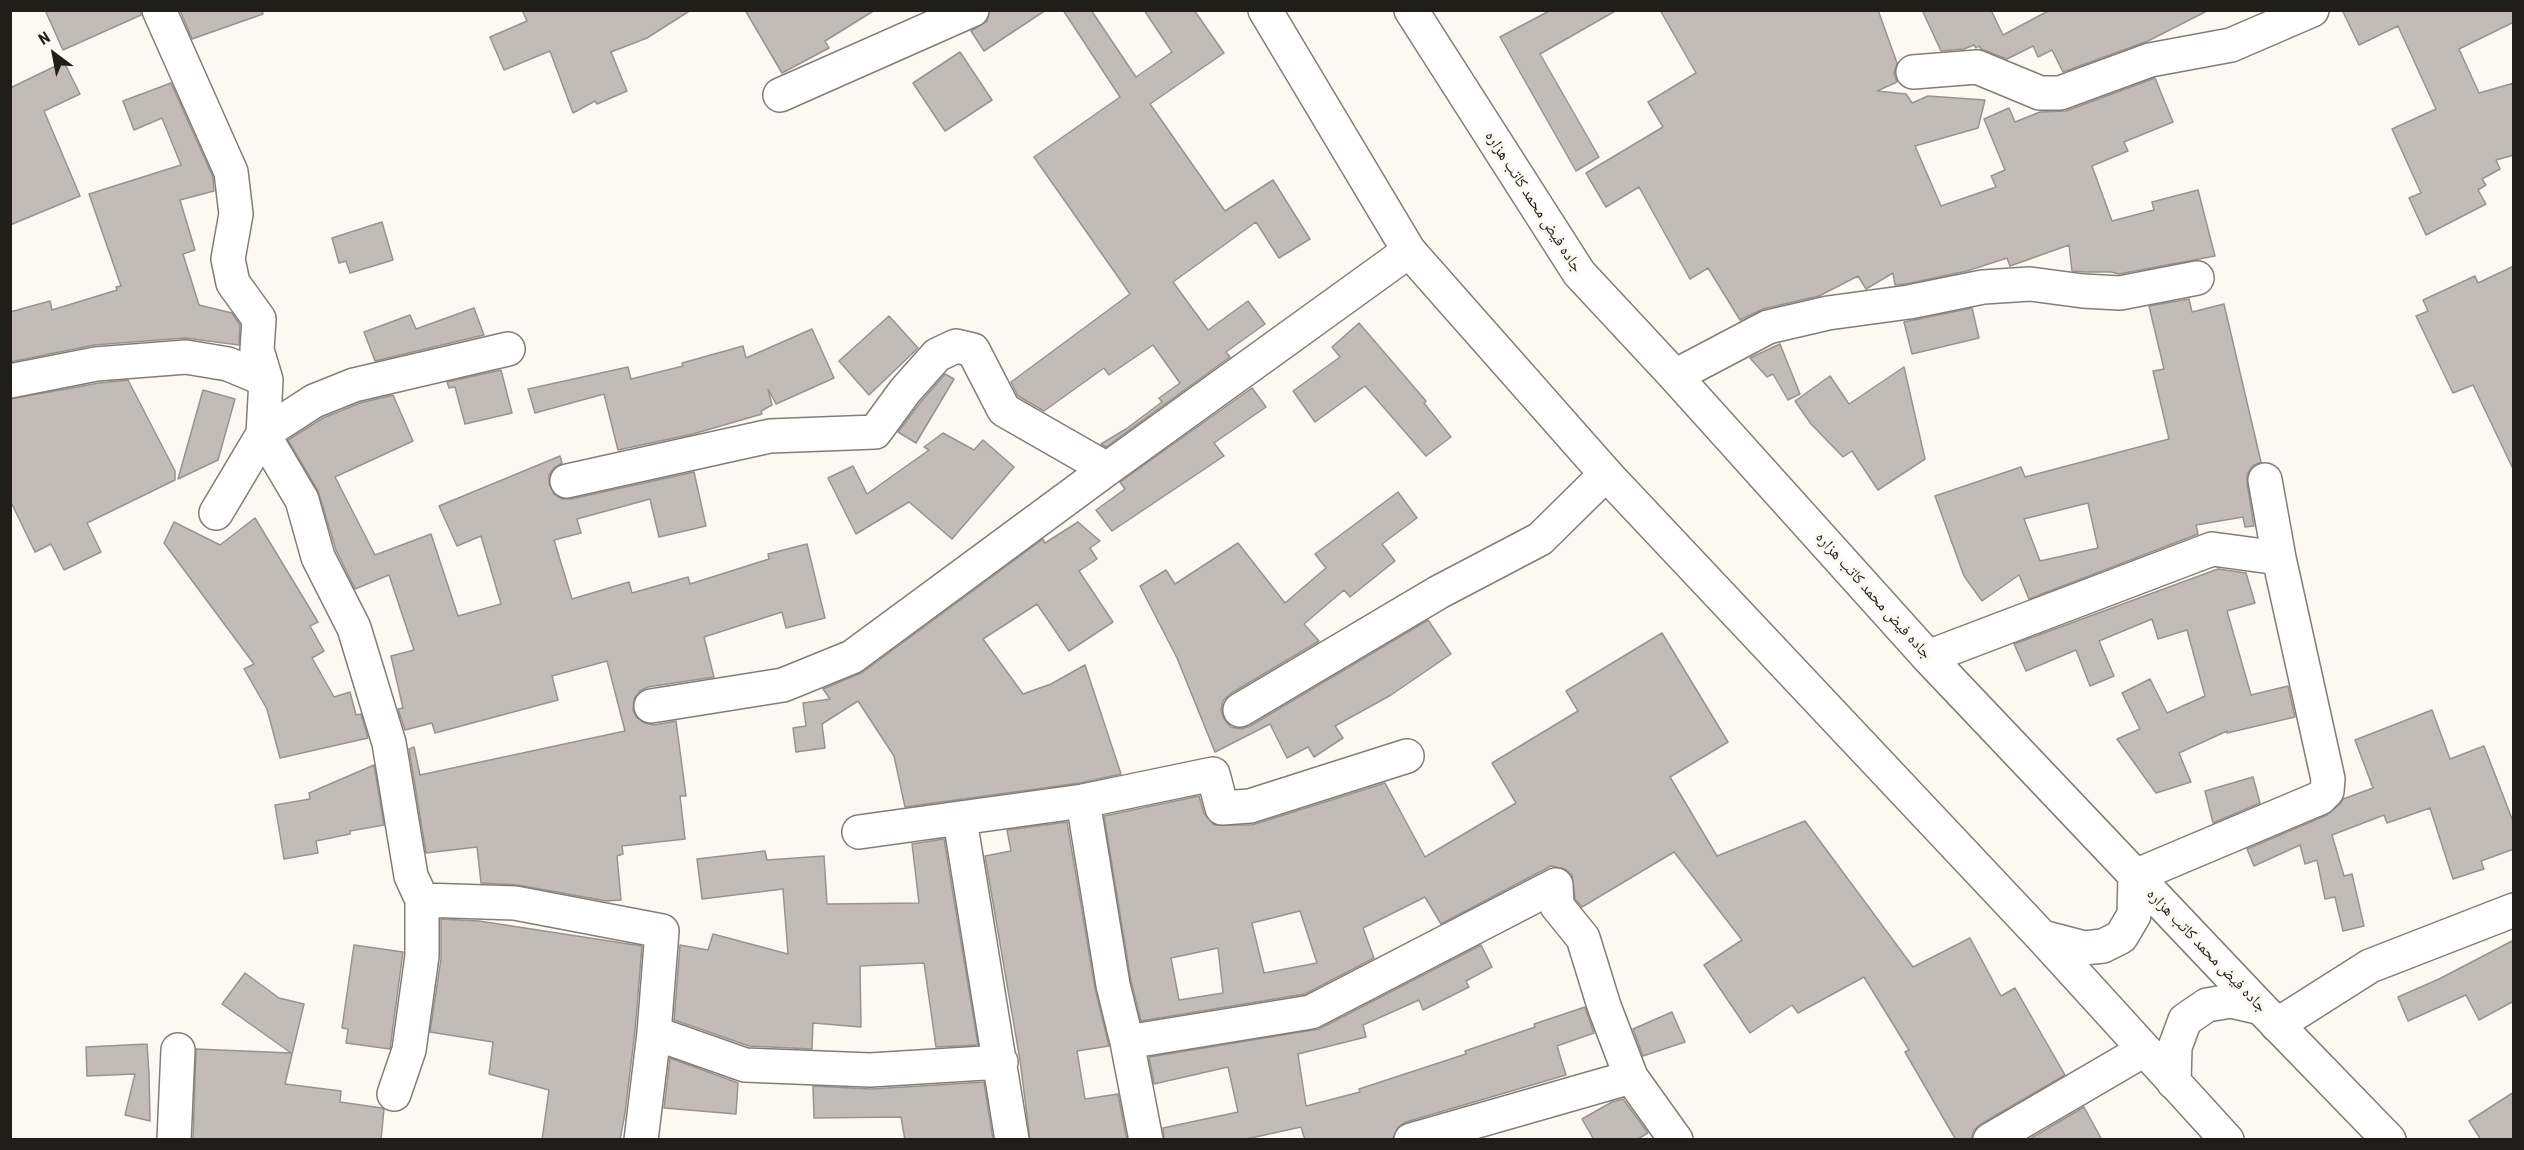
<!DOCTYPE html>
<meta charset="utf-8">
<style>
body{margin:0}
#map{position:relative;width:2524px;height:1150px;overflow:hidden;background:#fcf9f2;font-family:"Roboto Condensed",sans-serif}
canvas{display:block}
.frame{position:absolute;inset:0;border:12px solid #1f1e1b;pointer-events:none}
.north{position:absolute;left:24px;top:24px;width:60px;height:60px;-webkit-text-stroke:4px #fcf9f2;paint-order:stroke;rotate:328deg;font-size:16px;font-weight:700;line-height:24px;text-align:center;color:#1f1e1b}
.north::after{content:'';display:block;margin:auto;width:21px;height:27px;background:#1f1e1b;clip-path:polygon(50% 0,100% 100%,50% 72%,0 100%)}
</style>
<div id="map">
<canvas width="2524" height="1150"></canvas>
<div class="frame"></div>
<div class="north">N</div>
</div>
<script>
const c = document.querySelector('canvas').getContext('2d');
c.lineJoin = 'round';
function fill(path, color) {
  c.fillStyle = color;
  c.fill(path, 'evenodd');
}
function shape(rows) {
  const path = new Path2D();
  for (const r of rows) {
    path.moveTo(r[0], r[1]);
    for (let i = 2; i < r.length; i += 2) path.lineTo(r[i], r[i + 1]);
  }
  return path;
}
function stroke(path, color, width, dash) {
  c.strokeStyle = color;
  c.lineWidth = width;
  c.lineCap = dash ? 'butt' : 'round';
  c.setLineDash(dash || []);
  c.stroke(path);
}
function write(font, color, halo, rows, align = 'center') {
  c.font = font + ' "Roboto Condensed","Noto Naskh Arabic",sans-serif';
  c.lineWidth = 6;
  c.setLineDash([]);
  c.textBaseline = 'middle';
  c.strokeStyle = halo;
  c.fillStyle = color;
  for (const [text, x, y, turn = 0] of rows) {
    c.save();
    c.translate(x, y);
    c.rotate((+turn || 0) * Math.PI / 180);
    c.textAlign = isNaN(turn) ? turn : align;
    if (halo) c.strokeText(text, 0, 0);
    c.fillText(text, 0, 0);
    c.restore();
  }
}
const building = shape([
 [45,10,141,10,141,15,63,50,45,10],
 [180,10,262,10,263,14,192,39,180,10],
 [522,10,691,10,647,38,611,52,627,91,597,104,595,101,573,113,550,51,504,70,490,37,527,21,522,10],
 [745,10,875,10,825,41,829,48,782,73,745,10],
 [990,10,1046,10,984,51,971,31,987,21,990,10],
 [1063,10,1091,10,1136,77,1172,52,1144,10,1194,10,1224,53,1150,104,1225,211,1273,180,1310,239,1279,258,1256,222,1173,282,1208,330,1248,301,1265,324,1226,352,1230,357,1106,447,1101,444,1126,429,1162,402,1159,398,1180,383,1153,345,1109,375,1104,368,1044,411,1018,396,1011,382,1130,294,1034,157,1120,97,1063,10],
 [1551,10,1617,10,1540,54,1599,157,1576,171,1500,37,1551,10],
 [1660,10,1878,10,1897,63,1894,73,1897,82,1877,91,1906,94,1912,103,1928,96,1985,100,1978,128,1915,146,1941,206,1996,187,1991,176,2005,170,1984,119,2009,108,2015,122,2040,112,2066,111,2155,78,2173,122,2124,142,2128,151,2092,166,2112,221,2154,210,2152,202,2198,190,2215,256,2119,274,2111,272,2085,272,2072,271,2069,245,2010,266,2007,258,1967,271,1906,284,1895,285,1893,273,1866,289,1858,276,1819,296,1763,309,1740,320,1708,268,1690,279,1639,187,1606,207,1586,173,1663,127,1648,102,1696,73,1660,10],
 [1922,10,1991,10,2003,35,2050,10,2209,10,2148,41,2063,72,2052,50,2038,57,2033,46,2007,59,1981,49,1979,46,1976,48,1974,45,1964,49,1941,51,1922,10],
 [2342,10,2514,10,2514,22,2459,49,2479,93,2514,83,2514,155,2496,160,2500,169,2482,179,2486,185,2478,190,2486,204,2426,235,2409,198,2421,193,2392,129,2436,109,2398,26,2359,45,2342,10],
 [960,52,992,100,945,131,913,83,960,52],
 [64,62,80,94,44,111,80,196,10,225,10,88,64,62],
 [171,83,213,177,214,191,180,200,195,250,183,254,199,305,232,313,240,325,239,345,185,338,94,345,10,362,10,312,50,301,52,310,117,290,116,287,121,286,89,194,181,165,162,118,134,130,123,101,171,83],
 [382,222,393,260,350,273,346,261,339,263,332,238,382,222],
 [2514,266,2514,471,2473,385,2453,393,2416,316,2428,311,2423,300,2475,276,2478,283,2514,266],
 [2189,299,2192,312,2224,304,2261,462,2253,466,2247,474,2247,483,2254,526,2245,527,2243,517,2196,525,2198,534,2029,599,2019,575,1982,601,1964,576,1935,496,2021,467,2025,477,2169,439,2153,371,2164,369,2149,306,2189,299],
 [2088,503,2098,548,2040,561,2024,519,2088,503],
 [474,308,484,335,375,361,364,332,410,315,416,329,474,308],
 [1972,308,1979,338,1912,354,1904,322,1972,308],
 [889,316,918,348,869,395,839,361,889,316],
 [1359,323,1426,401,1424,403,1451,437,1426,456,1365,386,1315,422,1293,391,1340,357,1332,347,1359,323],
 [812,329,834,378,776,404,768,389,772,405,761,411,762,414,693,434,618,450,604,394,535,413,528,389,628,367,631,379,683,366,682,363,743,346,746,358,812,329],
 [1780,344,1800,394,1788,400,1773,374,1767,377,1750,358,1780,344],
 [1904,367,1925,459,1878,490,1852,451,1843,457,1811,424,1795,401,1830,376,1849,404,1904,367],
 [501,370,512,413,465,424,455,387,449,388,447,382,501,370],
 [945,374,954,379,916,443,898,432,920,403,945,374],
 [128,380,175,471,175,480,87,523,101,552,64,570,51,544,35,552,10,500,10,399,99,383,128,380],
 [1252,388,1266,407,1214,443,1224,456,1112,531,1096,510,1125,489,1120,482,1252,388],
 [203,390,235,399,218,460,178,479,203,390],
 [393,395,413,441,335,477,375,555,431,534,458,616,501,604,481,536,457,546,439,506,560,456,562,463,554,468,549,475,549,484,554,494,562,499,571,499,694,472,706,526,659,537,650,499,577,519,581,533,554,540,572,599,629,582,632,593,688,577,690,584,769,559,768,554,807,544,825,618,786,628,782,612,704,637,714,677,648,687,640,691,634,699,633,710,636,717,644,723,654,725,676,721,686,796,680,796,685,839,622,846,623,854,617,856,621,900,606,901,518,885,481,883,477,847,426,853,409,749,414,747,420,775,625,731,607,661,552,676,558,700,435,733,432,723,405,730,398,709,403,708,391,656,414,650,389,575,355,589,336,550,318,491,288,440,323,418,360,403,393,395],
 [943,433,974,450,983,440,1014,467,952,539,909,502,856,534,828,478,853,466,867,494,929,450,924,447,943,433],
 [1398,492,1417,518,1382,544,1395,561,1350,597,1344,590,1304,624,1319,641,1230,694,1223,701,1221,710,1224,719,1231,727,1241,729,1250,726,1428,620,1451,654,1391,695,1335,726,1343,738,1314,757,1308,747,1287,758,1270,724,1215,752,1177,658,1140,586,1166,570,1175,584,1238,543,1285,603,1326,568,1315,554,1398,492],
 [255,518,318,622,310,626,324,651,312,658,334,697,350,692,356,715,361,714,368,738,280,758,267,709,244,669,254,664,164,543,174,522,220,545,255,518],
 [1078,522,1100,541,1090,548,1097,559,1079,571,1113,622,1069,651,1037,604,983,639,1023,694,1051,684,1085,665,1121,774,1080,783,905,807,894,756,858,701,822,724,825,748,796,752,793,728,806,726,803,703,830,699,823,689,863,672,1043,539,1045,543,1078,522],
 [2218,569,2246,573,2255,603,2227,611,2251,695,2288,686,2295,717,2227,733,2227,731,2179,753,2191,782,2156,793,2117,739,2140,729,2122,693,2150,679,2167,713,2205,696,2187,630,2158,639,2152,619,2099,641,2114,676,2090,686,2076,650,2026,671,2014,644,2218,569],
 [1662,633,1728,742,1670,777,1717,856,1805,821,1913,967,1970,938,2001,996,2015,988,2065,1075,1981,1124,1974,1130,1971,1140,1956,1140,1905,1052,1909,1050,1864,977,1798,1013,1792,1005,1750,1033,1704,965,1742,940,1674,852,1582,907,1575,899,1572,875,1565,869,1551,866,1441,924,1425,897,1363,928,1374,958,1305,994,1141,1021,1131,981,1104,816,1199,796,1204,813,1214,825,1252,825,1385,783,1425,857,1516,803,1492,763,1578,711,1566,691,1662,633],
 [1300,911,1317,963,1264,973,1252,923,1300,911],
 [1218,948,1223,993,1179,1000,1171,958,1218,948],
 [2432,710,2450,759,2484,746,2514,824,2514,849,2481,861,2484,869,2453,879,2430,808,2387,823,2384,815,2332,835,2344,876,2352,874,2364,926,2343,931,2335,897,2325,899,2317,860,2305,864,2300,845,2254,866,2247,849,2327,815,2340,804,2343,799,2373,788,2355,740,2432,710],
 [374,765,384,825,350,831,350,834,316,841,318,853,284,859,275,805,310,799,309,793,374,765],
 [2253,777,2260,803,2213,823,2205,791,2253,777],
 [1067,822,1095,988,1109,1046,1077,1051,1085,1099,1118,1094,1127,1140,1030,1140,1020,1060,985,856,1011,851,1007,830,1067,822],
 [944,839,978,1045,936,1047,924,963,860,966,861,1027,813,1023,812,1049,749,1046,674,1020,680,945,708,950,713,934,788,954,783,889,702,899,697,859,765,851,767,860,824,856,827,904,919,903,912,844,944,839],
 [441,919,479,921,642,946,635,1031,625,1113,620,1140,542,1140,549,1090,489,1074,493,1042,430,1032,441,959,441,919],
 [2514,940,2514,1001,2479,1020,2466,995,2408,1021,2398,997,2439,979,2514,940],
 [354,945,403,952,390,1049,346,1043,348,1029,342,1028,354,945],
 [1481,945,1492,967,1466,981,1469,987,1423,1010,1419,1000,1363,1025,1366,1037,1298,1054,1306,1106,1360,1092,1359,1089,1466,1054,1465,1051,1535,1027,1534,1024,1585,1007,1594,1033,1557,1046,1566,1075,1406,1122,1398,1127,1393,1138,1389,1140,1305,1140,1301,1127,1242,1140,1164,1140,1163,1128,1238,1112,1228,1067,1154,1084,1149,1057,1319,1029,1481,945],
 [245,973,279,998,304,1004,285,1084,341,1091,340,1102,382,1108,384,1109,381,1140,193,1140,196,1049,291,1053,222,1004,245,973],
 [1672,1012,1685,1042,1643,1056,1633,1029,1672,1012],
 [147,1044,149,1073,150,1121,125,1115,135,1074,87,1076,86,1047,147,1044],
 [670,1058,738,1083,736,1114,664,1108,670,1058],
 [984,1082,993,1140,905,1140,901,1117,814,1118,813,1086,871,1089,984,1082],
 [2514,1092,2514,1140,2481,1140,2469,1121,2514,1092],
 [1623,1099,1648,1133,1636,1140,1594,1140,1582,1119,1612,1102,1623,1099],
 [2084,1107,2102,1140,2028,1140,2084,1107]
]);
const minor = shape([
 [159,10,231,172,236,214,228,259,233,283,259,319,257,350,266,380,263,434,302,500,318,557,354,628,389,743,411,876,422,900,422,956,409,1050,394,1094],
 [1913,72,1977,67,2040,93,2060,93,2150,60,2231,45,2312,10],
 [780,95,972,10],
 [1675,376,1768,327,1828,313,1909,302,1983,287,2030,284,2083,291,2120,293,2197,278],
 [10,381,96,364,186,357,228,364,266,380],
 [567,481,770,436,875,432,905,391,937,355,956,346,973,350,1004,410,1107,469],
 [216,513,263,434,314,401,354,385,508,349],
 [1928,657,2212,549,2279,558],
 [651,706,783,685,852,657,1107,469,1409,251],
 [1240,710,1439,592,1540,539,1606,474],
 [1083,801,1113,985,1127,1042,1146,1140],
 [960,820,1012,1140],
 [859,832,1083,801,1213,774,1222,808,1250,806,1407,756],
 [2135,876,2320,798,2327,791,2328,779,2279,558,2265,480],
 [422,900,515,903,662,931,654,1033,641,1140],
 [2277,1025,2370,966,2514,910],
 [654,1033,745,1065,870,1070,1001,1062],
 [1127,1042,1311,1012,1556,885,1557,906,1583,938,1604,1006,1631,1077,1676,1140],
 [174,1140,178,1050],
 [1411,1140,1631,1077],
 [1990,1140,2144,1050]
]);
const major = shape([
 [1265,10,1409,251,1606,474,2042,937,2227,1140],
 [1411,10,1579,273,1675,376,1928,657,2261,1008,2389,1140],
 [2042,937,2084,948,2103,946,2121,937,2134,915,2135,876],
 [2174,1083,2175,1047,2185,1020,2207,1005,2231,1001,2261,1008]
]);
const streetNames = [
 ["جاده فیض محمد کاتب هزاره",1533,202,57],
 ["جاده فیض محمد کاتب هزاره",1873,596,48],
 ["جاده فیض محمد کاتب هزاره",2206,951,46]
];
fill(building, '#c2bbb7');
stroke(building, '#99938e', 1.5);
stroke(minor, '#807e77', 36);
stroke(major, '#807e77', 36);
stroke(minor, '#fff', 33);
stroke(major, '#fff', 33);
write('16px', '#1f1e1b', '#fcf9f2', streetNames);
</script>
